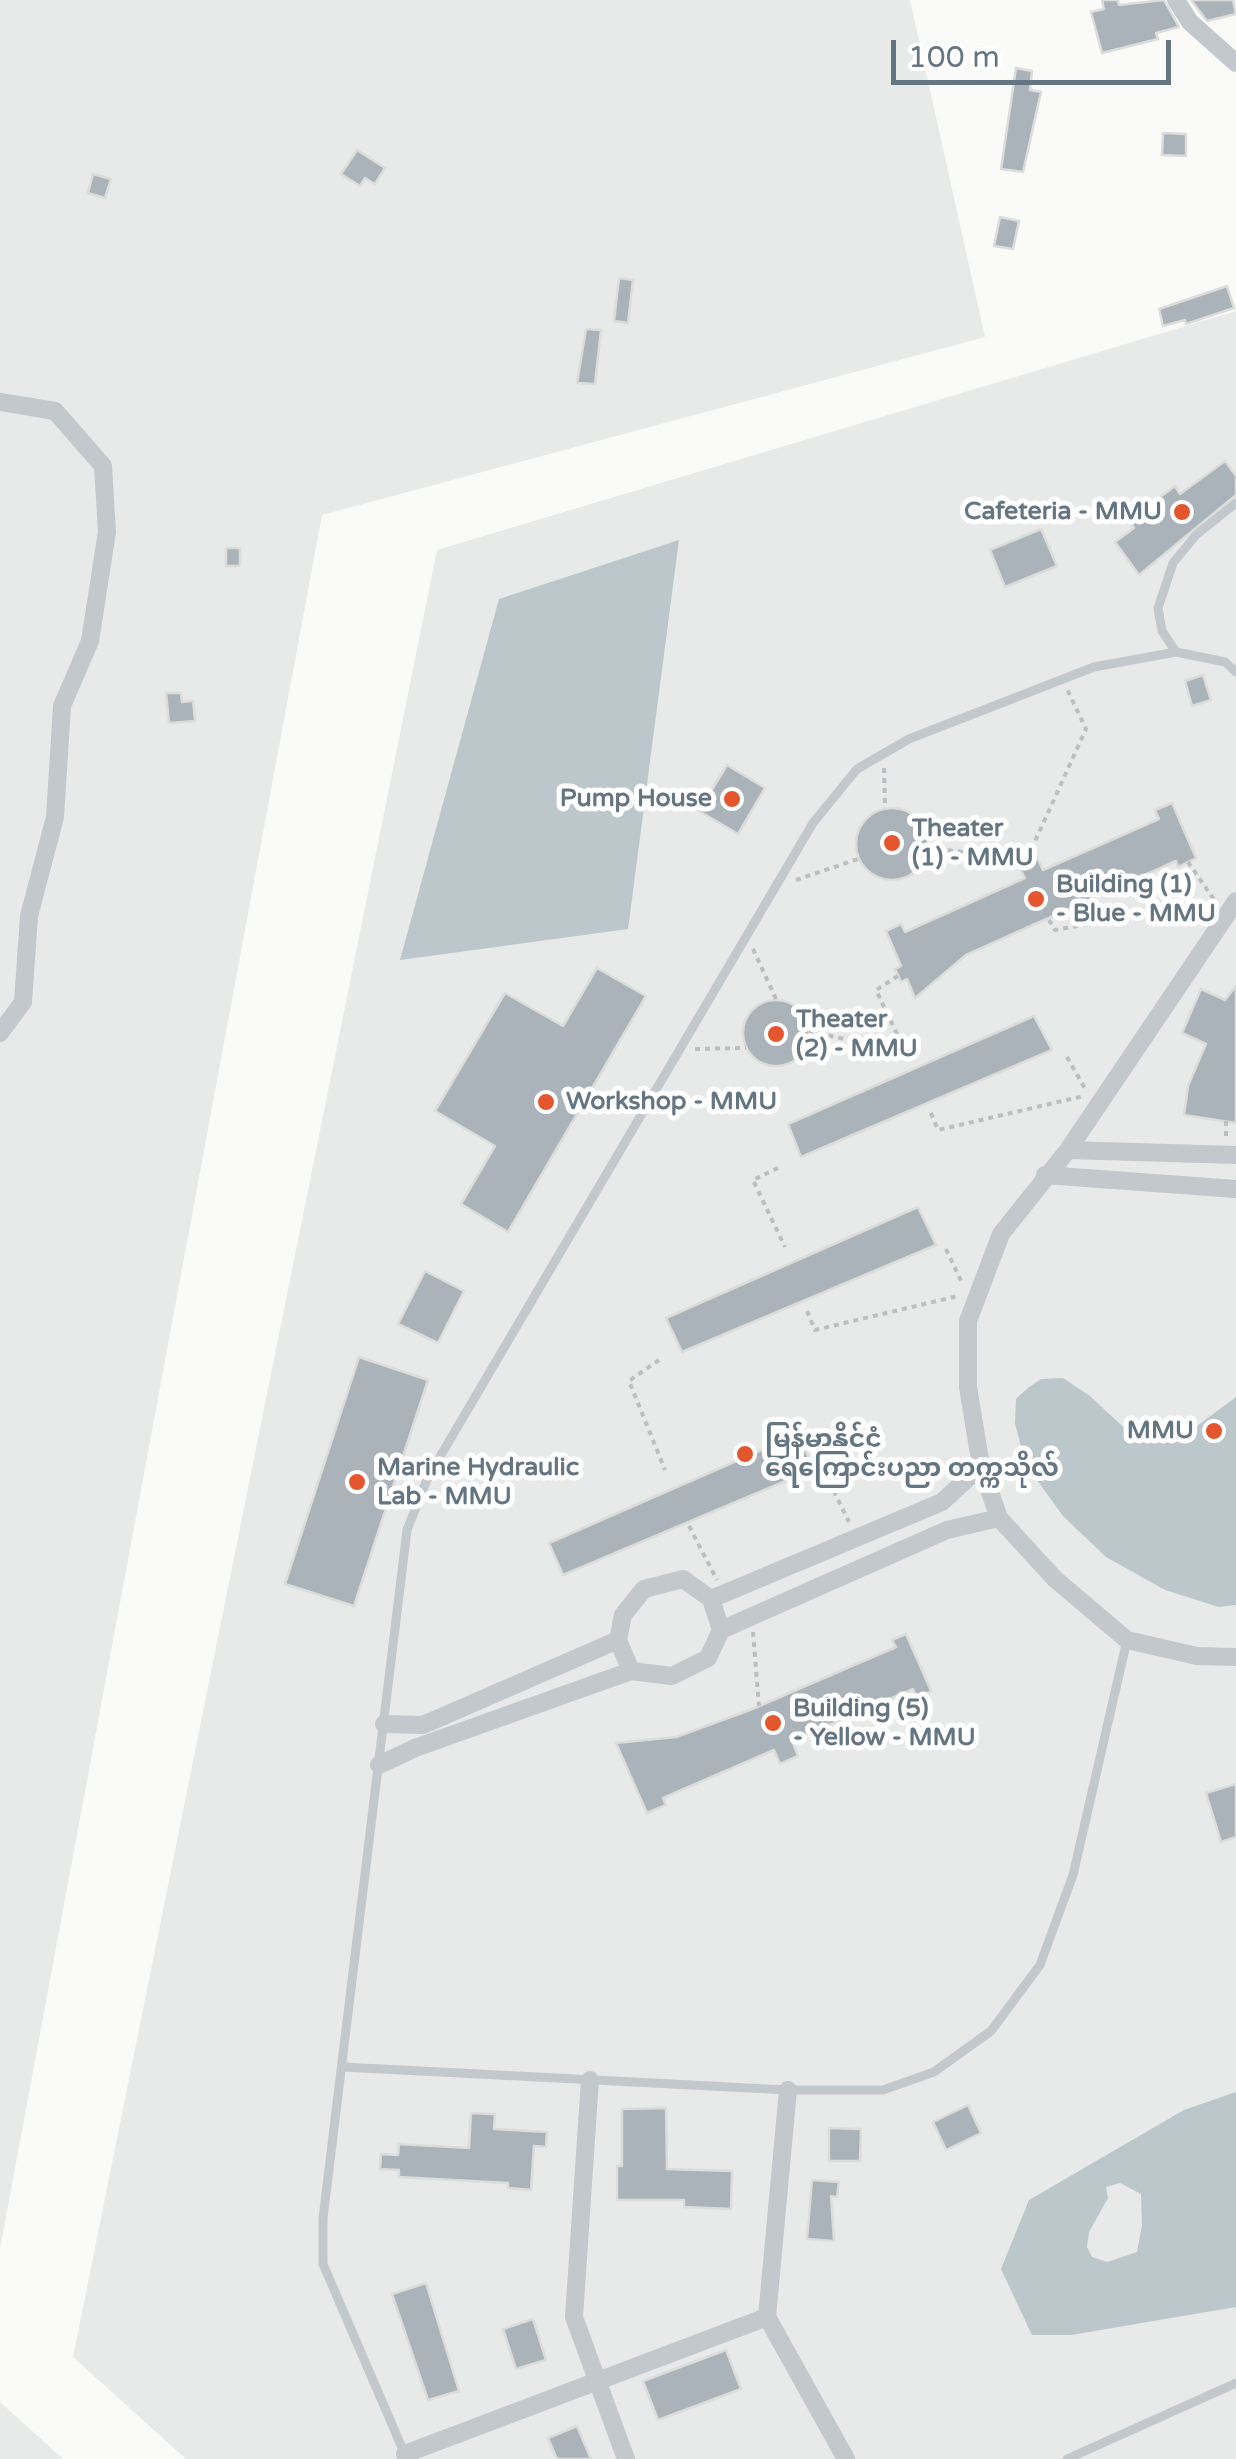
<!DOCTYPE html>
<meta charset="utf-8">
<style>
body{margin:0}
#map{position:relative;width:1236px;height:2459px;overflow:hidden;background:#fafaf8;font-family:"Varela Round",sans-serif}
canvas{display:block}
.scale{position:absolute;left:891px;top:40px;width:280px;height:45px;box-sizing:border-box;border:5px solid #657683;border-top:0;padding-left:12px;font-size:30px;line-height:35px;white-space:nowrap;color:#657683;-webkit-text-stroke:8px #fff;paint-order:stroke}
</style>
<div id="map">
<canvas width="1236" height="2459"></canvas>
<div class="scale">100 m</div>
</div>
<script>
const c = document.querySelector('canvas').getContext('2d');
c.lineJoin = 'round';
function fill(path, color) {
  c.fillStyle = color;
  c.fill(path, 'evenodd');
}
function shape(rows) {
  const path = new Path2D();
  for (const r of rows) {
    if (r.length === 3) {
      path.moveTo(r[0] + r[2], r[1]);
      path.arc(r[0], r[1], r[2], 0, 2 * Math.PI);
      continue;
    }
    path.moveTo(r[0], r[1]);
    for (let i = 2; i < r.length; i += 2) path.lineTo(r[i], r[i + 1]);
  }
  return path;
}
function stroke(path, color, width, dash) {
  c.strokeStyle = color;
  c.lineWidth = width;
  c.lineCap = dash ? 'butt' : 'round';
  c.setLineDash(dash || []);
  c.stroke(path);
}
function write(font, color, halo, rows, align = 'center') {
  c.font = font + ' "Varela Round","Noto Sans Myanmar",sans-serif';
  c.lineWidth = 10;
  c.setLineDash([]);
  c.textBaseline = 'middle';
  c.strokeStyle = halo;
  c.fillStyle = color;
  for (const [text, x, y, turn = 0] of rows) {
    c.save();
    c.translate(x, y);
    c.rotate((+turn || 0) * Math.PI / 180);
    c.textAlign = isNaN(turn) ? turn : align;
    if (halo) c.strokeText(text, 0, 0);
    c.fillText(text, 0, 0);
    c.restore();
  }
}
const built = shape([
 [0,0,910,0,985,337,322,515,0,2249],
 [1236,311,1236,2459,186,2459,73,2357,437,550],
 [0,2402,63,2459,0,2459]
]);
const water = shape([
 [679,540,628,929,400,960,499,599],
 [1063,1378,1090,1396,1135,1438,1165,1439,1193,1429,1236,1397,1236,1605,1219,1607,1165,1590,1106,1557,1063,1516,1026,1465,1015,1424,1016,1399,1028,1388,1041,1379],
 [1236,2092,1236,2307,1071,2335,1032,2335,1001,2269,1029,2200,1184,2110],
 [1120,2183,1141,2194,1142,2225,1137,2252,1107,2262,1092,2257,1087,2247,1089,2232,1108,2198,1106,2187]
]);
const building = shape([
 [1102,0,1118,0,1119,5,1164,0,1179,27,1156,33,1158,39,1102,53,1091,12,1104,9,1102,0],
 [1191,0,1233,0,1236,14,1207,21,1191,0],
 [1016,68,1032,71,1030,90,1041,92,1023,172,1001,169,1016,68],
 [1163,133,1186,134,1186,156,1162,155,1163,133],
 [357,150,385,168,375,184,365,178,360,186,341,174,357,150],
 [93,174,111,179,105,198,88,193,93,174],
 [1000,217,1019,221,1013,249,994,246,1000,217],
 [619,278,633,280,628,323,614,321,619,278],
 [1227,286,1234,308,1186,324,1185,320,1163,326,1159,309,1227,286],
 [586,329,601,330,595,384,577,383,586,329],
 [1225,461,1236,476,1236,495,1139,575,1115,542,1134,528,1129,520,1175,486,1180,494,1225,461],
 [1041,529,1057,566,1005,587,990,550,1041,529],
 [226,548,240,548,240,566,226,566,226,548],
 [1203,675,1211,700,1192,706,1185,681,1203,675],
 [166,693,181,693,182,702,193,701,195,721,169,723,166,693],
 [727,765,765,788,738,834,699,811,727,765],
 [1172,803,1196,858,1178,867,1176,861,966,955,915,998,907,979,901,982,895,969,901,966,886,931,901,924,905,932,1025,878,1017,863,1036,855,1043,870,1159,819,1155,810,1172,803],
 [892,844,36],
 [597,968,646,996,508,1232,461,1204,495,1146,435,1111,505,993,563,1026,597,968],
 [1236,986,1236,1123,1184,1115,1188,1086,1206,1044,1182,1033,1201,989,1225,1000,1236,986],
 [776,1033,33],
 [1034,1016,1052,1050,801,1157,788,1124,1034,1016],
 [918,1207,936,1245,682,1352,666,1318,918,1207],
 [425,1271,464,1291,438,1343,398,1324,425,1271],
 [359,1357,428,1380,354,1606,285,1584,359,1357],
 [798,1434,814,1469,563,1575,549,1543,798,1434],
 [906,1634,931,1691,917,1698,913,1689,792,1741,798,1756,780,1764,774,1750,663,1798,666,1805,647,1813,616,1743,676,1737,750,1710,896,1647,892,1640,906,1634],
 [1236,1784,1236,1837,1221,1842,1206,1793,1236,1784],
 [968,2105,981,2133,946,2150,933,2122,968,2105],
 [666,2108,667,2169,732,2171,731,2209,684,2207,684,2200,617,2200,617,2166,622,2166,622,2109,666,2108],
 [471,2113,495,2114,494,2129,547,2132,546,2147,534,2146,531,2190,508,2188,508,2183,399,2177,399,2170,380,2169,381,2154,398,2155,399,2144,469,2148,471,2113],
 [829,2128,861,2129,860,2161,829,2161,829,2128],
 [812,2180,839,2182,837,2197,831,2196,834,2241,807,2239,812,2180],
 [426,2283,459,2391,428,2400,392,2294,426,2283],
 [533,2319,546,2360,516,2369,503,2329,533,2319],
 [726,2350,741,2389,658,2420,643,2381,726,2350],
 [577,2426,591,2459,557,2459,548,2438,577,2426]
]);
const path = shape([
 [884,768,885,808],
 [928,848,1027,859,1086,729,1067,689],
 [1188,862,1215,901],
 [796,880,858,859],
 [1049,920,1055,930,1215,901],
 [753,949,776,999],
 [898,976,876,990,906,1053],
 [809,1031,906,1053],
 [695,1049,746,1048],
 [1067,1057,1087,1092],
 [931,1113,938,1130,1084,1096],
 [1226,1121,1226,1136],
 [778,1168,753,1180,785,1247],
 [946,1249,963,1285],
 [807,1311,815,1330,958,1296],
 [659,1360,629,1381,665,1470],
 [825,1473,849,1522],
 [689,1526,717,1580],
 [753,1632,759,1706]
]);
const lane = shape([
 [1176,652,1162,631,1158,608,1173,563,1196,535,1236,503],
 [343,2067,788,2090,883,2090,934,2072,991,2031,1040,1965,1073,1875,1127,1640],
 [406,2457,323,2264,323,2218,407,1530,428,1477,813,823,857,769,909,739,1094,667,1176,652,1225,662,1236,672],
 [1067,2459,1236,2383]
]);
const street = shape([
 [1176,0,1190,22,1236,63],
 [0,402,55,411,103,466,107,532,90,641,62,706,55,817,29,916,23,1002,0,1033],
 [1236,901,1068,1150,1001,1234,968,1321,968,1387,981,1466,999,1518,1055,1579,1127,1640,1197,1656,1236,1657],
 [1068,1150,1236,1155],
 [1045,1175,1236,1189],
 [683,1579,711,1599,721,1630,708,1658,672,1676,631,1671,618,1640,623,1615,644,1589,683,1579],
 [711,1599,942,1502,981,1466],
 [721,1630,947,1530,999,1518],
 [384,1724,423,1725,618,1640],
 [379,1765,415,1748,631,1671],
 [590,2080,574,2317,626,2459],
 [788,2090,767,2317,846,2459],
 [405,2454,767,2317]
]);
const markers = [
 [1182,512,10,"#e4572e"],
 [732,799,10,"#e4572e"],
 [892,843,10,"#e4572e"],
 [1036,899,10,"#e4572e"],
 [776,1034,10,"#e4572e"],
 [546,1102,10,"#e4572e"],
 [1214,1431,10,"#e4572e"],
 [745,1454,10,"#e4572e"],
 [357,1482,10,"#e4572e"],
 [773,1723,10,"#e4572e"]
];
const poiNames = [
 ["Cafeteria - MMU",1162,512,"right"],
 ["Pump House",712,799,"right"],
 ["Theater",912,829],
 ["(1) - MMU",912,858],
 ["Building (1)",1056,885],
 ["- Blue - MMU",1056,914],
 ["Theater",796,1020],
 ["(2) - MMU",796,1049],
 ["Workshop - MMU",566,1102],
 ["MMU",1194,1431,"right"],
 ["မြန်မာနိုင်ငံ",765,1440],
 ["ရေကြောင်းပညာ တက္ကသိုလ်",765,1469],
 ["Marine Hydraulic",377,1468],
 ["Lab - MMU",377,1497],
 ["Building (5)",793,1709],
 ["- Yellow - MMU",793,1738]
];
fill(built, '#e8e9e9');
fill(water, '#bbc7cb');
fill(building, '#aab3b9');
stroke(building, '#dcdcda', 2.5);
stroke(path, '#bbbfc2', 4, [5, 5]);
stroke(lane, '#c3c8cc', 9);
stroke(street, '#c3c8cc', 18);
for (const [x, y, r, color] of markers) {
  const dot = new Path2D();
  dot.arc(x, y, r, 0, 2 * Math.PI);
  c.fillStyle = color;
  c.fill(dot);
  stroke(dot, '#fff', 4);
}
write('bold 25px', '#657683', '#fff', poiNames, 'left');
</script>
